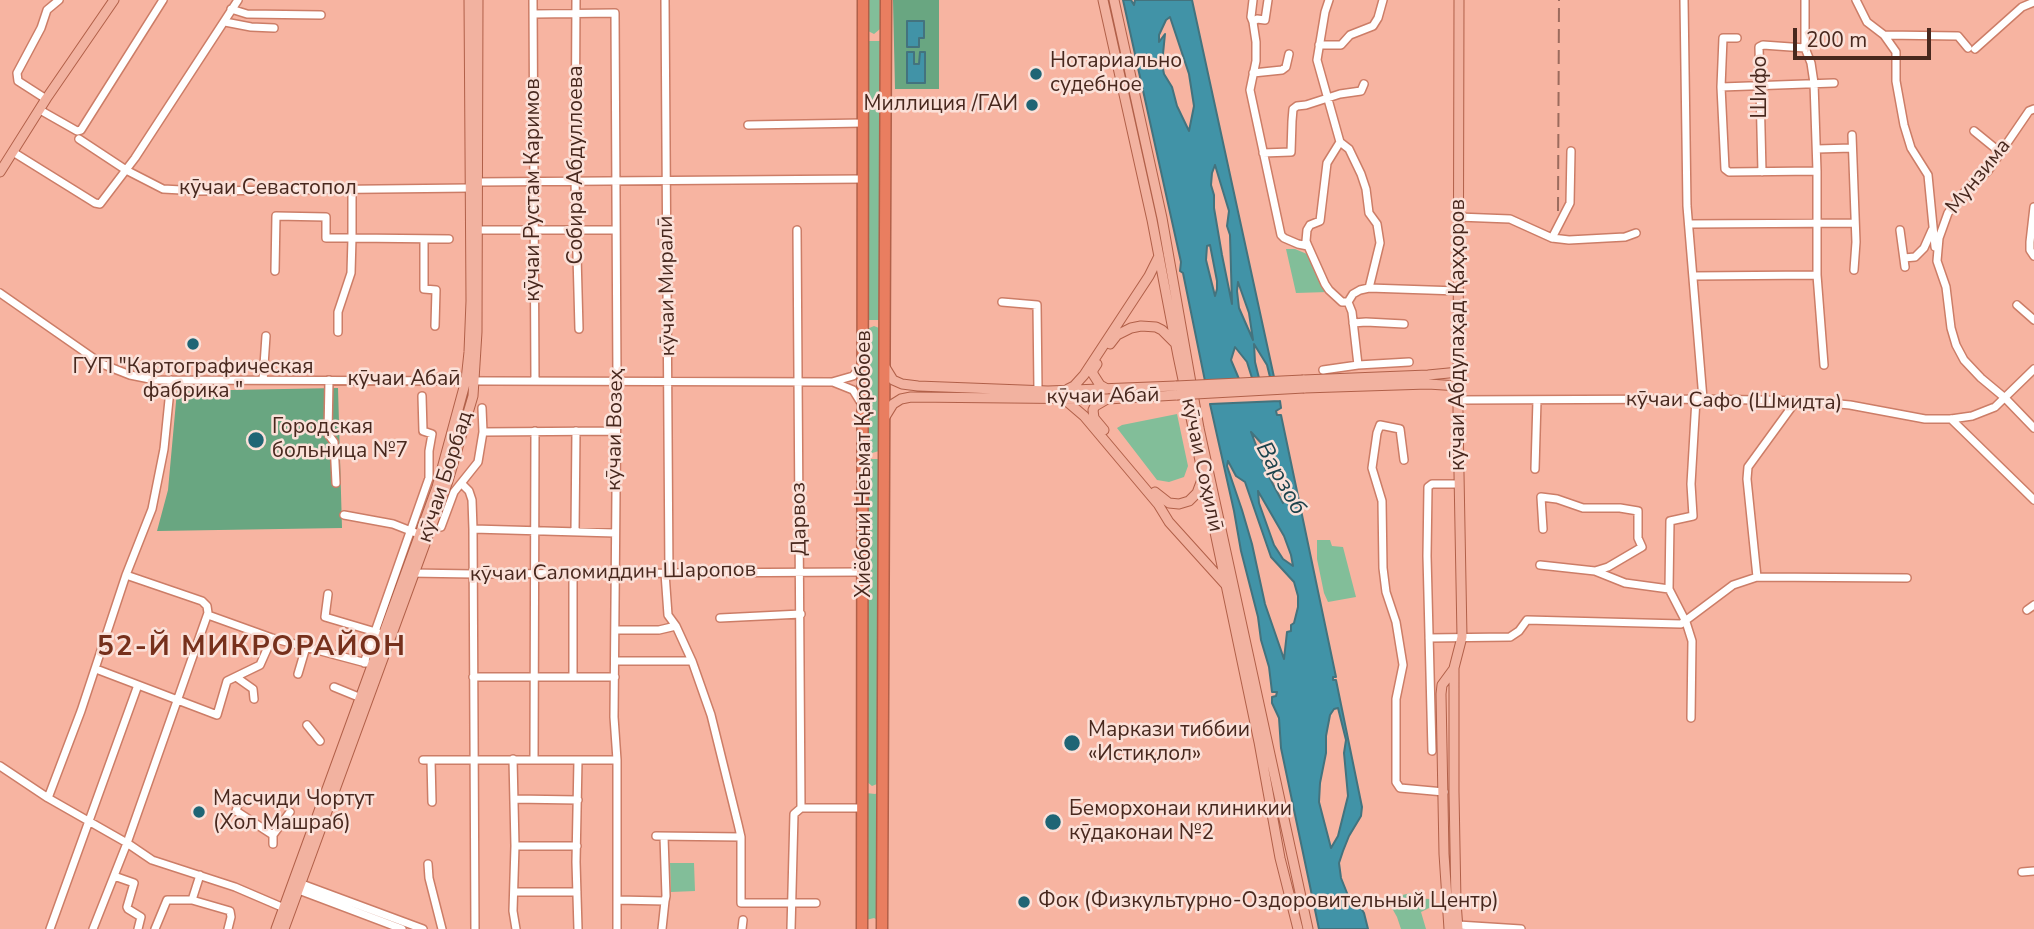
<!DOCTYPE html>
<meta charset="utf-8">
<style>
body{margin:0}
#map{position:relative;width:2034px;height:929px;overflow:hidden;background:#f7b4a1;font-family:"Nunito Sans",sans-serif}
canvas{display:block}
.scale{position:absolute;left:1793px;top:28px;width:138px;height:32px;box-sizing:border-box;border:4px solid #48281e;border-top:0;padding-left:9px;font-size:21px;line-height:24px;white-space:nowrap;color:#48281e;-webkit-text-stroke:5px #fbe1d9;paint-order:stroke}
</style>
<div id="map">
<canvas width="2034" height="929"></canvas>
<div class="scale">200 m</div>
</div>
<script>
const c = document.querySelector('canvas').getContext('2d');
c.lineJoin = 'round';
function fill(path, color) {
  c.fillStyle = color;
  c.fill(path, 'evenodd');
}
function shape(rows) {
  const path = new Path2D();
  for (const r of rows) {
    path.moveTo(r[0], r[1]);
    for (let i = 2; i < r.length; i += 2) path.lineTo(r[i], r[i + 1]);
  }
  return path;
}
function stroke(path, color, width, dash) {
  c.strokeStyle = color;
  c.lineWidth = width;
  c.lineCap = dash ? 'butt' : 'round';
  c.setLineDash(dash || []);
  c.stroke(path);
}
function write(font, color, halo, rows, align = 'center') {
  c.font = font + ' "Nunito Sans",sans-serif';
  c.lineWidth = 5;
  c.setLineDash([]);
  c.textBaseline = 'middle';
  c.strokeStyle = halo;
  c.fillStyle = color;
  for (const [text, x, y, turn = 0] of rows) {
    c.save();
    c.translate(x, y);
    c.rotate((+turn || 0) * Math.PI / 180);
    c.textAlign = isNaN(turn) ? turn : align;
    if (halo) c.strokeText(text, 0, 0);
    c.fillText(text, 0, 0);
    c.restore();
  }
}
const green = shape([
 [868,0,880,0,880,29,874,34,868,31],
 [868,41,880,41,880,320,867,320],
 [1286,249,1295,249,1307,254,1328,292,1296,293],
 [874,326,879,328,879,451,872,453,868,451,867,329],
 [1177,414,1188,466,1184,477,1169,482,1157,480,1117,428,1122,425],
 [867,459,879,459,879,780,877,784,872,786,866,781],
 [1317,540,1330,540,1332,546,1343,547,1356,597,1328,602,1324,593,1317,559],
 [866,793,875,794,878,793,878,920,874,918,866,920],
 [670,863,694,863,695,891,671,892],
 [1411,893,1413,898,1430,899,1431,907,1421,912,1426,929,1401,929,1397,917,1388,901,1398,896]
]);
const forest = shape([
 [893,0,939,0,939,89,895,89],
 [338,388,342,528,157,531,168,490,177,391]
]);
const water = shape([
 [1123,0,1131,0,1134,5,1135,0,1192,0,1274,377,1270,377,1267,365,1254,344,1255,362,1259,378,1252,378,1247,362,1235,347,1231,360,1239,379,1205,381,1183,273,1180,271,1181,262,1123,0],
 [1170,17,1189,74,1194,106,1189,131,1177,106,1172,87,1164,74,1162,64,1165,34,1159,42,1159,35,1166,20,1170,17],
 [1215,165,1229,211,1227,226,1230,235,1232,304,1222,255,1214,208,1214,195,1211,185,1212,173,1215,165],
 [1210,245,1217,281,1217,289,1215,296,1206,260,1207,246,1210,245],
 [1238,282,1249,313,1253,340,1239,308,1237,291,1238,282],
 [907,21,924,21,924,38,919,38,919,47,907,47,907,21],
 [907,52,914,52,914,64,919,64,920,52,925,52,925,83,907,83,907,52],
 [1280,401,1281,408,1276,411,1277,415,1281,415,1336,677,1333,677,1333,680,1336,680,1362,807,1361,816,1349,836,1343,851,1339,863,1341,878,1349,898,1359,905,1364,913,1368,929,1319,929,1281,748,1279,718,1272,703,1272,697,1276,696,1277,692,1272,692,1269,667,1261,640,1258,617,1241,551,1234,511,1210,404,1280,401],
 [1251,432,1276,459,1280,469,1283,503,1266,471,1251,432],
 [1228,461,1236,476,1245,482,1271,557,1294,582,1298,596,1298,607,1294,623,1291,625,1291,631,1287,632,1284,659,1265,604,1252,544,1242,510,1227,466,1228,461],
 [1258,491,1284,536,1291,555,1293,566,1283,559,1274,545,1259,503,1258,491],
 [1338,708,1346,740,1344,753,1348,796,1338,836,1331,848,1319,802,1320,783,1326,753,1326,736,1330,715,1334,709,1338,708]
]);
const minor = shape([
 [533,0,535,379],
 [576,0,575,181,579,329],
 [665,0,669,573],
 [1268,0,1265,20,1257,19,1253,22,1256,42,1256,61,1250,90,1281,235,1284,238,1298,244,1308,246,1325,284,1329,290,1342,302,1348,302,1353,294,1360,290,1369,288,1458,291],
 [1329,0,1325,12,1317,60,1340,142,1349,149,1361,174,1366,189,1369,213,1377,224,1380,243,1369,288],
 [1684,0,1687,206,1703,399],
 [1805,0,1805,48,1811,63,1814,83,1817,171,1817,275,1824,365],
 [1856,0,1867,22,1884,35,1896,52,1896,81,1904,125,1911,148,1928,175,1935,247],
 [231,9,247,14,321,15],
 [534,14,615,13,617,380,614,717,617,760,617,929],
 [225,22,251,27,274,28],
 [1253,22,1251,17,1253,0],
 [1884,35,1958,36,1968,48],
 [1737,38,1723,38,1721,87,1725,169,1729,172,1817,171],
 [1319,45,1341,45,1350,35,1373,26,1378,18,1383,0],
 [1975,49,2022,7,2034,2],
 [1253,73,1282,70,1286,67,1289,54],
 [1721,87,1834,83],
 [46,99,18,81,17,73,41,28,47,10,59,0],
 [2034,109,2029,111,1988,171,1966,190,1948,213,1939,238,1937,261,1946,287,1951,328,1956,345,1964,360,1981,378,2005,398,2034,428],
 [40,110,77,131,81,130,163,0],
 [748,125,863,123],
 [1974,131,2001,153],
 [1852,135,1856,242,1854,270],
 [79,139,126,170,163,189,200,191,470,188],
 [1817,149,1852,148],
 [13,152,95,203,100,204,135,158,238,0],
 [1263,153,1291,152,1292,121,1293,109,1297,106,1306,105,1340,94,1361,91,1364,84],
 [1762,172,1759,47,1763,45,1805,48],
 [478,182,863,179],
 [352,189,352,238,449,239],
 [2034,207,2030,242,2030,250,2034,256],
 [1458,217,1510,219,1552,238,1569,240,1625,237,1636,233],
 [1689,224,1854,223],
 [478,230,616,230],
 [797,230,801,808],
 [1900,230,1905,267],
 [1552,238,1570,203,1571,151],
 [424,239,424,289,436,290,435,326],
 [1308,246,1306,241,1307,230,1310,225,1320,221,1327,163,1340,142],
 [1904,258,1915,257,1924,248,1932,230],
 [275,271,276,216,326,217,326,238,352,238,351,273,338,312,338,332],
 [1693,276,1817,275],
 [0,293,102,364,130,375,155,380,832,382,853,376,861,366],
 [1002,302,1037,305,1038,390],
 [1348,302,1352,312,1358,365],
 [2017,305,2034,320],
 [1353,323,1366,322,1404,324],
 [1323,370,1358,365,1409,362],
 [263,380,266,336],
 [329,380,328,434,334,442,336,483],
 [833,382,853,390,861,403],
 [1458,400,1703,399,1808,401,1850,405,1925,419,1951,419,1972,416,1995,407,2034,369],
 [1951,419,2034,500],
 [483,432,616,431],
 [1404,460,1400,429,1380,425,1377,433,1372,468,1382,501,1383,568,1386,592,1396,622,1403,665,1396,699,1396,782,1400,788,1444,792],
 [1535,469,1537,400],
 [462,484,469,491,472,500,473,529,475,929],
 [344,515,393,524,416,533],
 [441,527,454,492,478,462,483,432,482,408],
 [473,529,615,533],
 [1543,529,1541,497,1557,499,1583,508,1620,508,1638,511,1638,538,1642,547,1608,567,1595,571],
 [575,532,576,431],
 [1540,565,1595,571,1625,583,1669,589,1686,622,1692,641,1691,718],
 [411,573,473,574,863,572],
 [665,573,668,615,676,626,692,661,711,715,738,824,741,837,741,903,816,903],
 [1757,577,1747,479,1748,467,1796,401],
 [1669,589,1670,521,1693,516,1691,484,1696,399],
 [328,594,325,617,379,633],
 [2027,610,2034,605],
 [208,615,272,638,366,663],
 [720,618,801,614],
 [615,630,659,630,676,626],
 [1429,638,1510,637,1519,631,1527,620,1681,624,1733,585,1757,577,1907,578],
 [615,661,692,661],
 [364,663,429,478,429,451,432,434,423,431,422,396],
 [96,669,217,715,227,681,260,665,272,638],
 [298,674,306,647],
 [236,677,253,689,254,699],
 [473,677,615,677],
 [573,677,573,574],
 [334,687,361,698],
 [307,725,320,741],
 [1432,751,1427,556,1428,487,1432,484,1459,484],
 [513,759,515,846,513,911,516,929],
 [534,759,535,431],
 [423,760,617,760],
 [431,760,432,802],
 [0,766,48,798,127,843,152,860,235,887,284,908],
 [48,798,81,711,126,575,152,509,164,449,171,380],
 [514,799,578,800],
 [238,805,236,811,273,835,273,844],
 [273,835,290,812],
 [656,836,741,837],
 [515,846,577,846],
 [428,864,429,878,442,929],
 [2022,872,2034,871],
 [200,875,192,900,230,911,231,917,228,929],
 [114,876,134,883,127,907,128,909,141,917,138,929],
 [299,883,423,929],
 [296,889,402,929],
 [514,892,577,892],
 [617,900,665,901,666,896,664,837],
 [1458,925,1521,929],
 [50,929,138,685],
 [93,929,127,843,208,613,207,606,202,601,126,575],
 [155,929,167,900,192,900],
 [578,929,576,862,578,760],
 [662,929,665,901],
 [742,929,743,920],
 [791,929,794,814,801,808,862,808]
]);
const major = shape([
 [1103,0,1152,220,1178,356,1259,742,1280,858,1298,929],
 [1114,0,1162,218,1199,428,1308,929],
 [0,172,46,99,114,0],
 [1110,344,1117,335,1131,328,1141,326,1156,327,1162,330,1175,343],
 [1097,364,1093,370,1093,374,1100,385,1107,389],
 [885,367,893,380,902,384,918,386,1048,391,1176,386],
 [1303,380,1428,375,1459,372],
 [1304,388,1428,384,1459,386],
 [1068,389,1074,386,1084,375,1149,276,1159,256],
 [1063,398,1084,416,1158,504,1169,522,1225,584],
 [885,417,893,404,901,399,911,397,1107,399,1177,395],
 [1104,430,1094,418,1093,410,1095,406,1107,399],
 [1155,492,1169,503,1179,504,1189,501,1197,493,1203,477],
 [276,929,437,487,466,380,469,352,471,301,469,0],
 [284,929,448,481,473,396,477,332,478,0],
 [1449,929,1444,854,1441,694,1442,685,1453,670],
 [1458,929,1456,902,1454,792,1454,668,1462,637,1458,419,1459,0]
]);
const highway = shape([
 [862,929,863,0],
 [882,929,886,0]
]);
const rail = shape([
 [1558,211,1559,0]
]);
const majorBridge = shape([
 [1176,386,1303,380],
 [1177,395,1304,388]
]);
const markers = [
 [1036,74,7,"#1f6575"],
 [1032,105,7,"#1f6575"],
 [193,344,7,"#1f6575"],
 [256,440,9,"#1f6575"],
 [1072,743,9,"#1f6575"],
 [199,812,7,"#1f6575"],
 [1053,822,9,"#1f6575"],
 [1024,902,7,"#1f6575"]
];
const poiNames = [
 ["Нотариально",1050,62],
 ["судебное",1050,86],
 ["Миллиция /ГАИ",1018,105,"right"],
 ["ГУП \"Картографическая",193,368,"center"],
 ["фабрика \"",193,392,"center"],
 ["Городская",272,428],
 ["больница №7",272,452],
 ["Маркази тиббии",1088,731],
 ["«Истиқлол»",1088,755],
 ["Масчиди Чортут",213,800],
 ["(Хол Машраб)",213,824],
 ["Беморхонаи клиникии",1069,810],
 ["кӯдаконаи №2",1069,834],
 ["Фок (Физкультурно-Оздоровительный Центр)",1038,902]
];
const streetNames = [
 ["Шифо",1761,87,-90],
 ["Собира Абдуллоева",577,165,-90],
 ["Мунзима",1979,177,-51],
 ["кӯчаи Севастопол",268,189],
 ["кӯчаи Рустам Каримов",534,190,-90],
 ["кӯчаи Миралӣ",668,286,-91],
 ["кӯчаи Абдулаҳад Қаҳҳоров",1459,335,-90],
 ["кӯчаи Абаӣ",404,380],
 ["кӯчаи Абаӣ",1103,397,-1],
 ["кӯчаи Сафо (Шмидта)",1734,402,1],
 ["кӯчаи Возеҳ",616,430,-89],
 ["Хиёбони Неъмат Қаробоев",865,464,-90],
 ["кӯчаи Соҳилӣ",1201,465,78],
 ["кӯчаи Борбад",446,477,-72],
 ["Дарвоз",800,519,-91],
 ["кӯчаи Саломиддин Шаропов",613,573,-1]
];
const waterNames = [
 ["Варзоб",1280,479,61]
];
const districtNames = [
 ["52-Й МИКРОРАЙОН",252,648]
];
fill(green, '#82be99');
fill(forest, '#69a681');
fill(water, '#4193a7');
stroke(water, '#43737e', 2);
stroke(minor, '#cc7d67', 10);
stroke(major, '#b16049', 11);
stroke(highway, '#b16049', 13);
stroke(minor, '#fff', 7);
stroke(major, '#f2b2a0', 9);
stroke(highway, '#e97e60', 10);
stroke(rail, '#9c6b5d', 2, [14, 7]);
stroke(majorBridge, '#b16049', 11, []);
stroke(majorBridge, '#f2b2a0', 9);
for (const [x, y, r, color] of markers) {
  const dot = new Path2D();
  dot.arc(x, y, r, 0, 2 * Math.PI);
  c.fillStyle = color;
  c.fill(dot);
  stroke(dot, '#fbe1d9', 2.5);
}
write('21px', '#48281e', '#fbe1d9', poiNames, 'left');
write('21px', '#48281e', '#fbe1d9', streetNames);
write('italic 23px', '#1d434c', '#fbe1d9', waterNames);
c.letterSpacing = '2px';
write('bold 28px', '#76301c', '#fbe1d9', districtNames);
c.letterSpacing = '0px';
</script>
